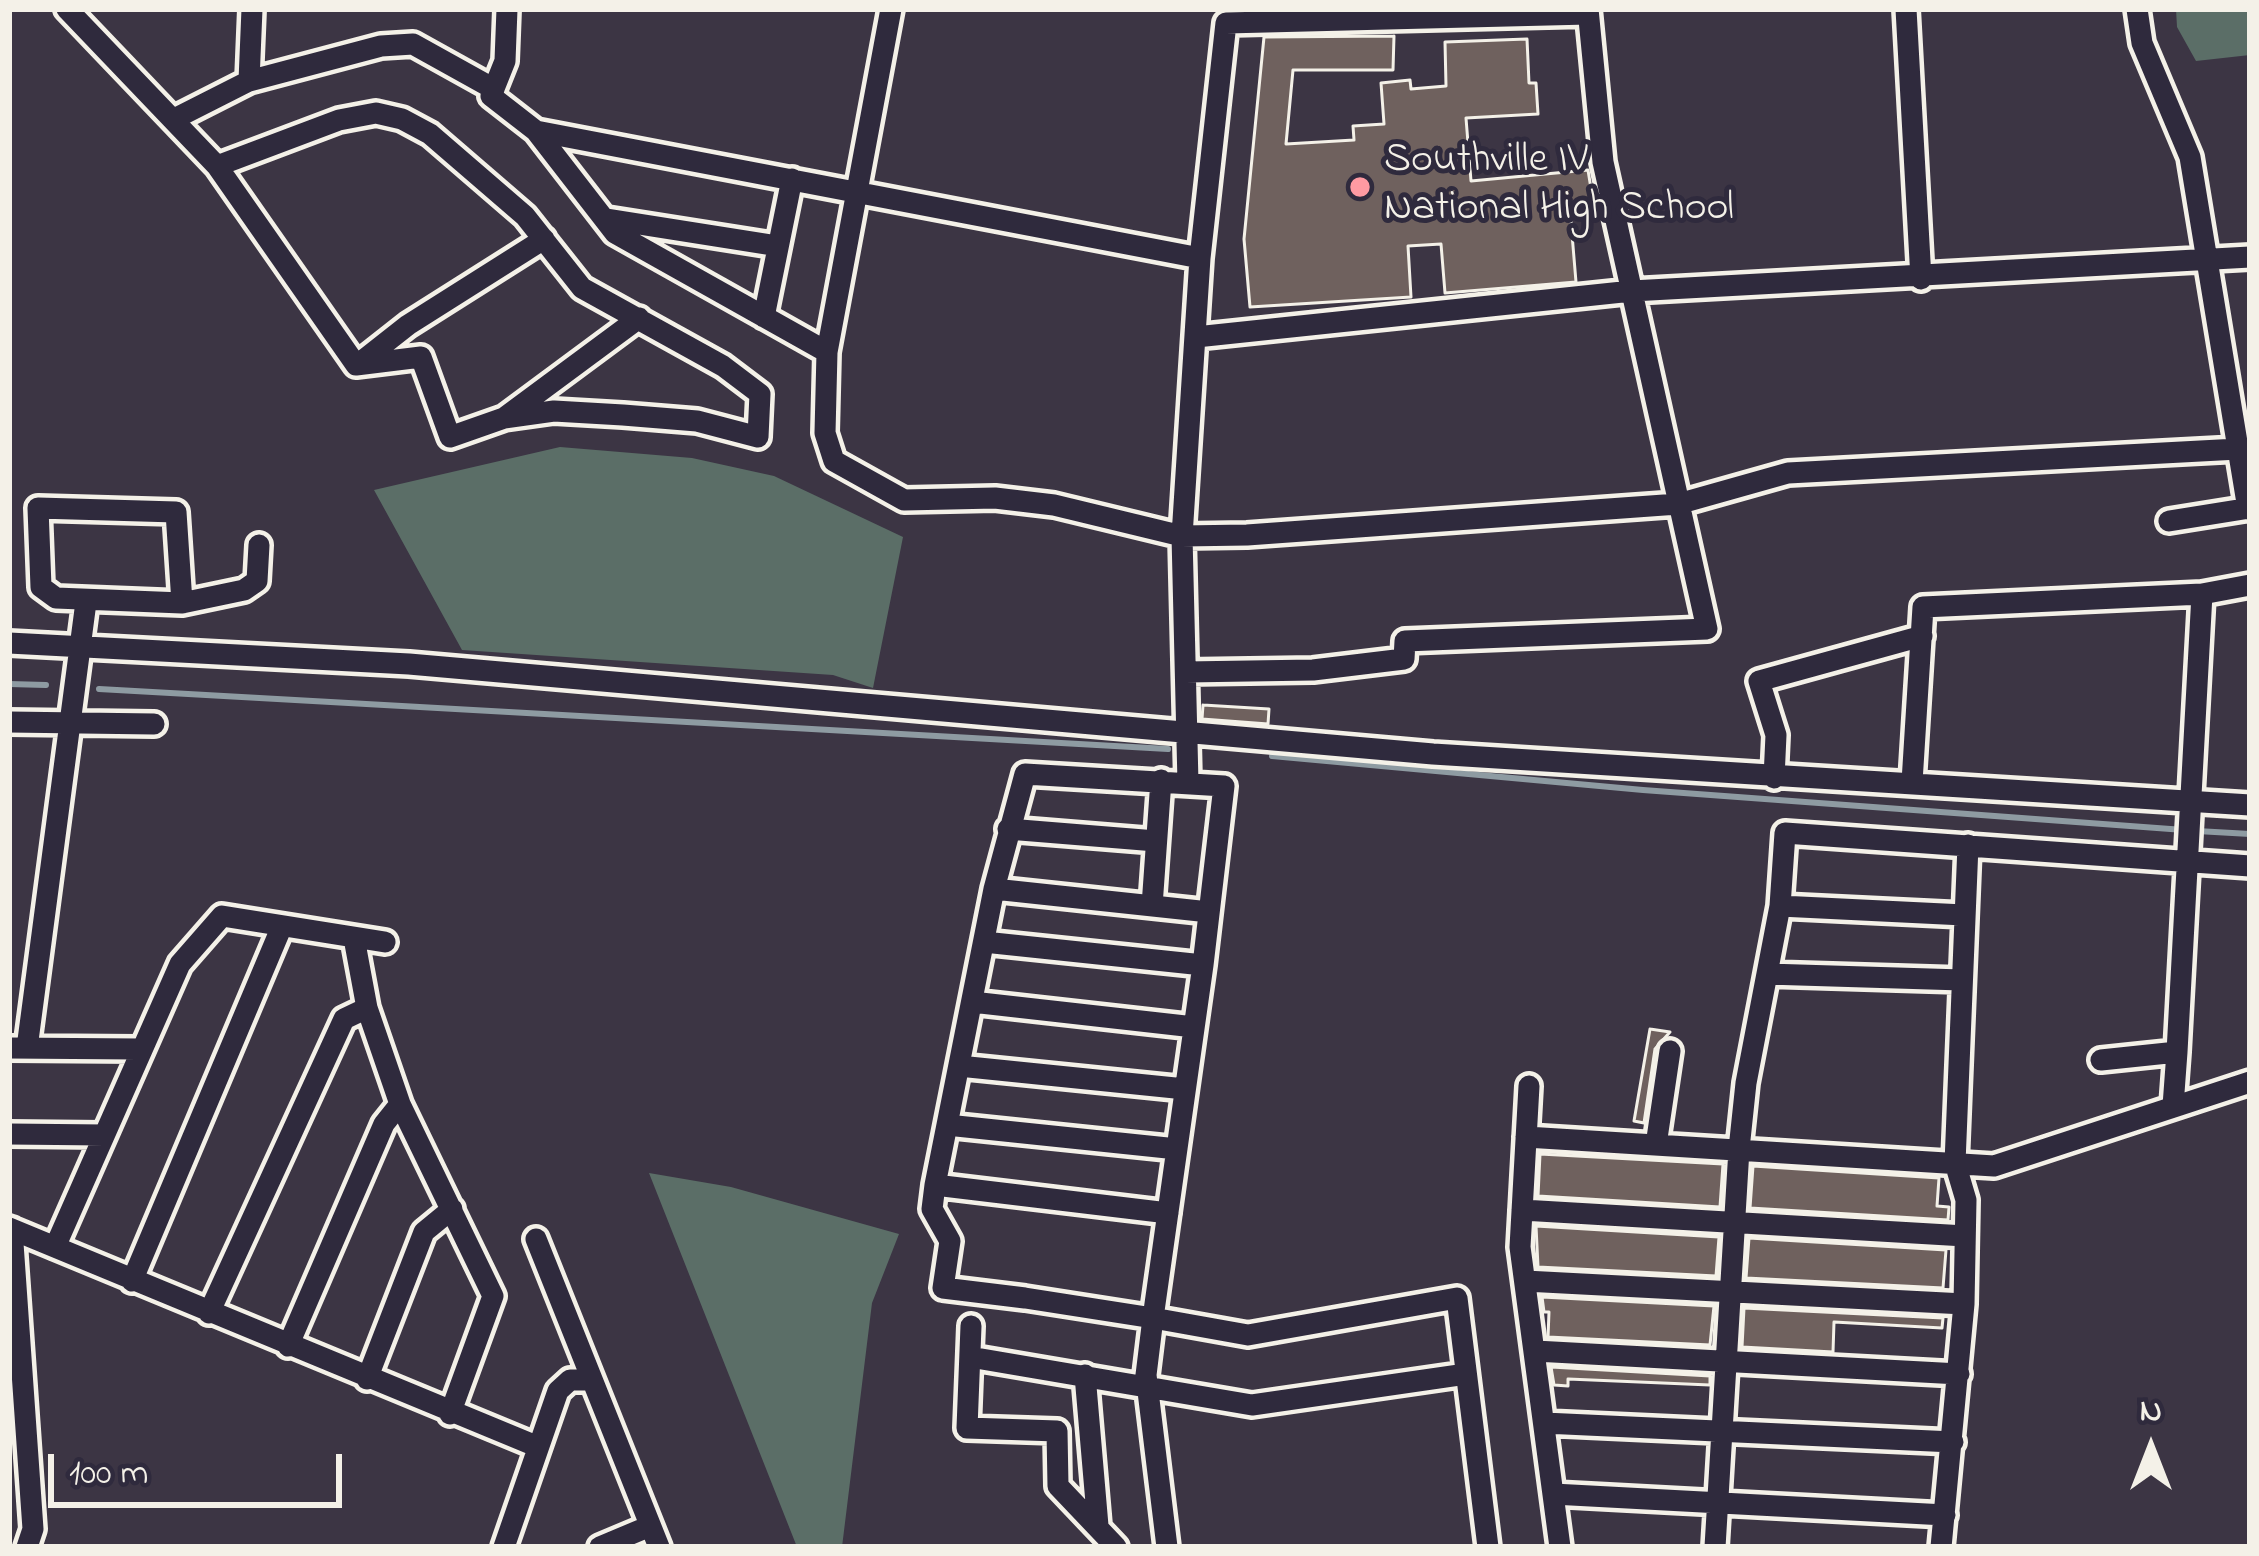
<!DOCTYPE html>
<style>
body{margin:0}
#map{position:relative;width:2259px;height:1556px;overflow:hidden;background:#3c3544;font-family:"Indie Flower",sans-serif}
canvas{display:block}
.frame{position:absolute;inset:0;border:12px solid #f4f1e8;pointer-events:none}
.north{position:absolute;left:2091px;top:1388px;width:120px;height:120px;-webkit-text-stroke:9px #2f2a3d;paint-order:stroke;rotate:0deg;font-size:33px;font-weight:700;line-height:48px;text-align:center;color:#f4f1e8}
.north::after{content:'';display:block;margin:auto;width:42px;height:54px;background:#f4f1e8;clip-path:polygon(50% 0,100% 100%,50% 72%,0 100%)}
.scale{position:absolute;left:48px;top:1454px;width:294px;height:54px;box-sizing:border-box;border:6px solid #f4f1e8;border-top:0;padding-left:15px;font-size:36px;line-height:42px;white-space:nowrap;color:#f4f1e8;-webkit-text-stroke:9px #2f2a3d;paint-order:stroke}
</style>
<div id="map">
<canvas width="2259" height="1556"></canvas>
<div class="frame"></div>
<div class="north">N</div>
<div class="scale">100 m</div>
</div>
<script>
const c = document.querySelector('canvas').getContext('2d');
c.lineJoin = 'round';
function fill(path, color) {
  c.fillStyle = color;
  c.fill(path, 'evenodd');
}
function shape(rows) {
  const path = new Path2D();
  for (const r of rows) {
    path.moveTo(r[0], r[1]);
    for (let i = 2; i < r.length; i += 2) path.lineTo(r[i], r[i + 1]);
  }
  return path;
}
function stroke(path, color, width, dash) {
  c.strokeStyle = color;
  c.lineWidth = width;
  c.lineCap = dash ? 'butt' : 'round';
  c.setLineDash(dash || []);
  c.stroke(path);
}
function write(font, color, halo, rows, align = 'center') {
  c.font = font + ' "Indie Flower",sans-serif';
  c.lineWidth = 10;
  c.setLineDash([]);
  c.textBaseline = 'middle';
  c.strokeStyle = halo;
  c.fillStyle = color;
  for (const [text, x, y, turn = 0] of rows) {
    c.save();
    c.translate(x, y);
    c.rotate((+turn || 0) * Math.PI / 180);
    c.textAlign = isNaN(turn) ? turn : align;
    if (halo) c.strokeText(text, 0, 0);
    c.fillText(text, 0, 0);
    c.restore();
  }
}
const green = shape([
 [2176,9,2250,9,2250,55,2196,61,2177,27],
 [560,447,692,458,774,476,903,537,873,688,833,675,462,650,374,490],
 [649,1173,731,1187,899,1234,872,1303,842,1547,797,1547]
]);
const stream = shape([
 [9,684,46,685],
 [99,689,1168,749],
 [1272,756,1643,790,2184,830],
 [2197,831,2250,834]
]);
const building = shape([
 [1394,36,1393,70,1293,70,1286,144,1354,140,1353,126,1384,124,1381,83,1410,80,1411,89,1446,86,1445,42,1527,39,1529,83,1536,83,1538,114,1466,118,1471,181,1588,170,1594,207,1570,210,1576,282,1445,293,1441,244,1408,246,1411,297,1250,307,1244,239,1264,37,1394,36],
 [1203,705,1269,709,1268,724,1202,719,1203,705],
 [1650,1029,1670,1032,1655,1049,1644,1123,1634,1121,1650,1029],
 [1540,1154,1723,1164,1720,1207,1538,1196,1540,1154],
 [1753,1166,1939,1178,1937,1206,1949,1207,1948,1220,1750,1208,1753,1166],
 [1536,1226,1719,1237,1716,1276,1538,1267,1536,1226],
 [1749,1238,1946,1250,1943,1288,1746,1278,1749,1238],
 [1542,1297,1714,1306,1710,1345,1548,1337,1549,1312,1544,1312,1542,1297],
 [1744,1308,1943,1318,1942,1328,1834,1322,1833,1352,1742,1347,1744,1308],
 [1551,1367,1710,1376,1710,1385,1568,1379,1568,1386,1554,1385,1551,1367]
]);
const minor = shape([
 [67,9,217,166,356,365,421,357,450,437,504,418,639,318],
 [507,9,505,61,491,96,536,131,1200,258],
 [891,9,827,352,825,433,834,461,904,500,995,498,1054,505,1182,536,1247,535,1678,504,1788,473,2238,449],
 [1906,9,1921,279],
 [2137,9,2142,43,2190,157,2248,509],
 [249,81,252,9],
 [176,118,249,81,381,46,413,44,494,89],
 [536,131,615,233,827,352],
 [217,166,339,120,376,113,402,119,430,134,525,216,582,288,723,366,760,394,758,437,697,421,623,415,554,411,504,418],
 [607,219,778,246],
 [764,317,792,179],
 [1196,337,1632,291,2250,257],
 [361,362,408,325,544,239],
 [2169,521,2250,508],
 [182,603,176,512,38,508,41,587,56,598,182,603,244,590,257,581,259,545],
 [9,643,409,664,1433,754,2250,805],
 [1186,672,1313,670,1404,659,1405,641,1707,629,1603,162,1588,9],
 [9,722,154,724],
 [1774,778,1776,735,1759,681,1922,636],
 [1912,782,1923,607,2202,594,2250,585],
 [1188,783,1182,536,1200,258,1226,23,1588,14],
 [1008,829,1156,841],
 [994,889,1209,912],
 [1152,906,1161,780],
 [1780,906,1964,915],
 [354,938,367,1008,400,1104,493,1296,450,1414],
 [984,942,1203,965],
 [1767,974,1962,980],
 [972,1002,1194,1027],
 [9,1048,138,1049],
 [27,1048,86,602],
 [2101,1060,2177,1052,2202,594],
 [959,1066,1185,1089],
 [1529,1086,1520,1247,1560,1547],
 [2173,1106,2177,1052],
 [947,1125,1177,1149],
 [9,1134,104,1135],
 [1526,1137,1994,1166,2250,1082],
 [1656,1145,1670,1051],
 [935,1185,1168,1213],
 [1522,1210,1965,1236],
 [9,1228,536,1446],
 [12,1229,33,1529,27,1547],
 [536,1239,659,1547],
 [55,1247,180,964,222,916,385,942],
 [132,1281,282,926],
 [1525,1281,1964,1304],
 [209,1313,344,1019,367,1008],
 [971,1326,967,1428,1057,1431,1058,1486,1116,1547],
 [288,1346,384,1124,400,1104],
 [1535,1351,1959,1374],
 [970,1357,1252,1405,1466,1374],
 [1085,1375,1098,1526],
 [367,1379,424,1232,452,1209],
 [1544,1423,1953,1442],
 [1553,1494,1945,1515],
 [504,1547,558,1391,570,1380,589,1380],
 [600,1547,650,1526],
 [1167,1547,1146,1375,1153,1318,1203,965,1224,786,1025,774,994,889,935,1185,932,1209,950,1241,943,1288,1025,1298,1153,1318,1248,1335,1457,1298,1488,1547],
 [1715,1547,1739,1149,1746,1083,1780,906,1785,833,2250,866],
 [1941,1547,1964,1304,1966,1200,1955,1163,1968,845]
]);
const markers = [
 [1360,187,12,"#ff9aa2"]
];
const poiNames = [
 ["Southville IV",1384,163],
 ["National High School",1384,211]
];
fill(green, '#5b6e67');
stroke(stream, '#8e9ba2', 6);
fill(building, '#6f615e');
stroke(building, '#f4f1e8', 3);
stroke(minor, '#f4f1e8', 30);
stroke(minor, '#2f2a3d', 21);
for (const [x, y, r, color] of markers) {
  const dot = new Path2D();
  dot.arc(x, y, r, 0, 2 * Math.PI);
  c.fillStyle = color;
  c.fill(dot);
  stroke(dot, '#2f2a3d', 4.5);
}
write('42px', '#f4f1e8', '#2f2a3d', poiNames, 'left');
</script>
